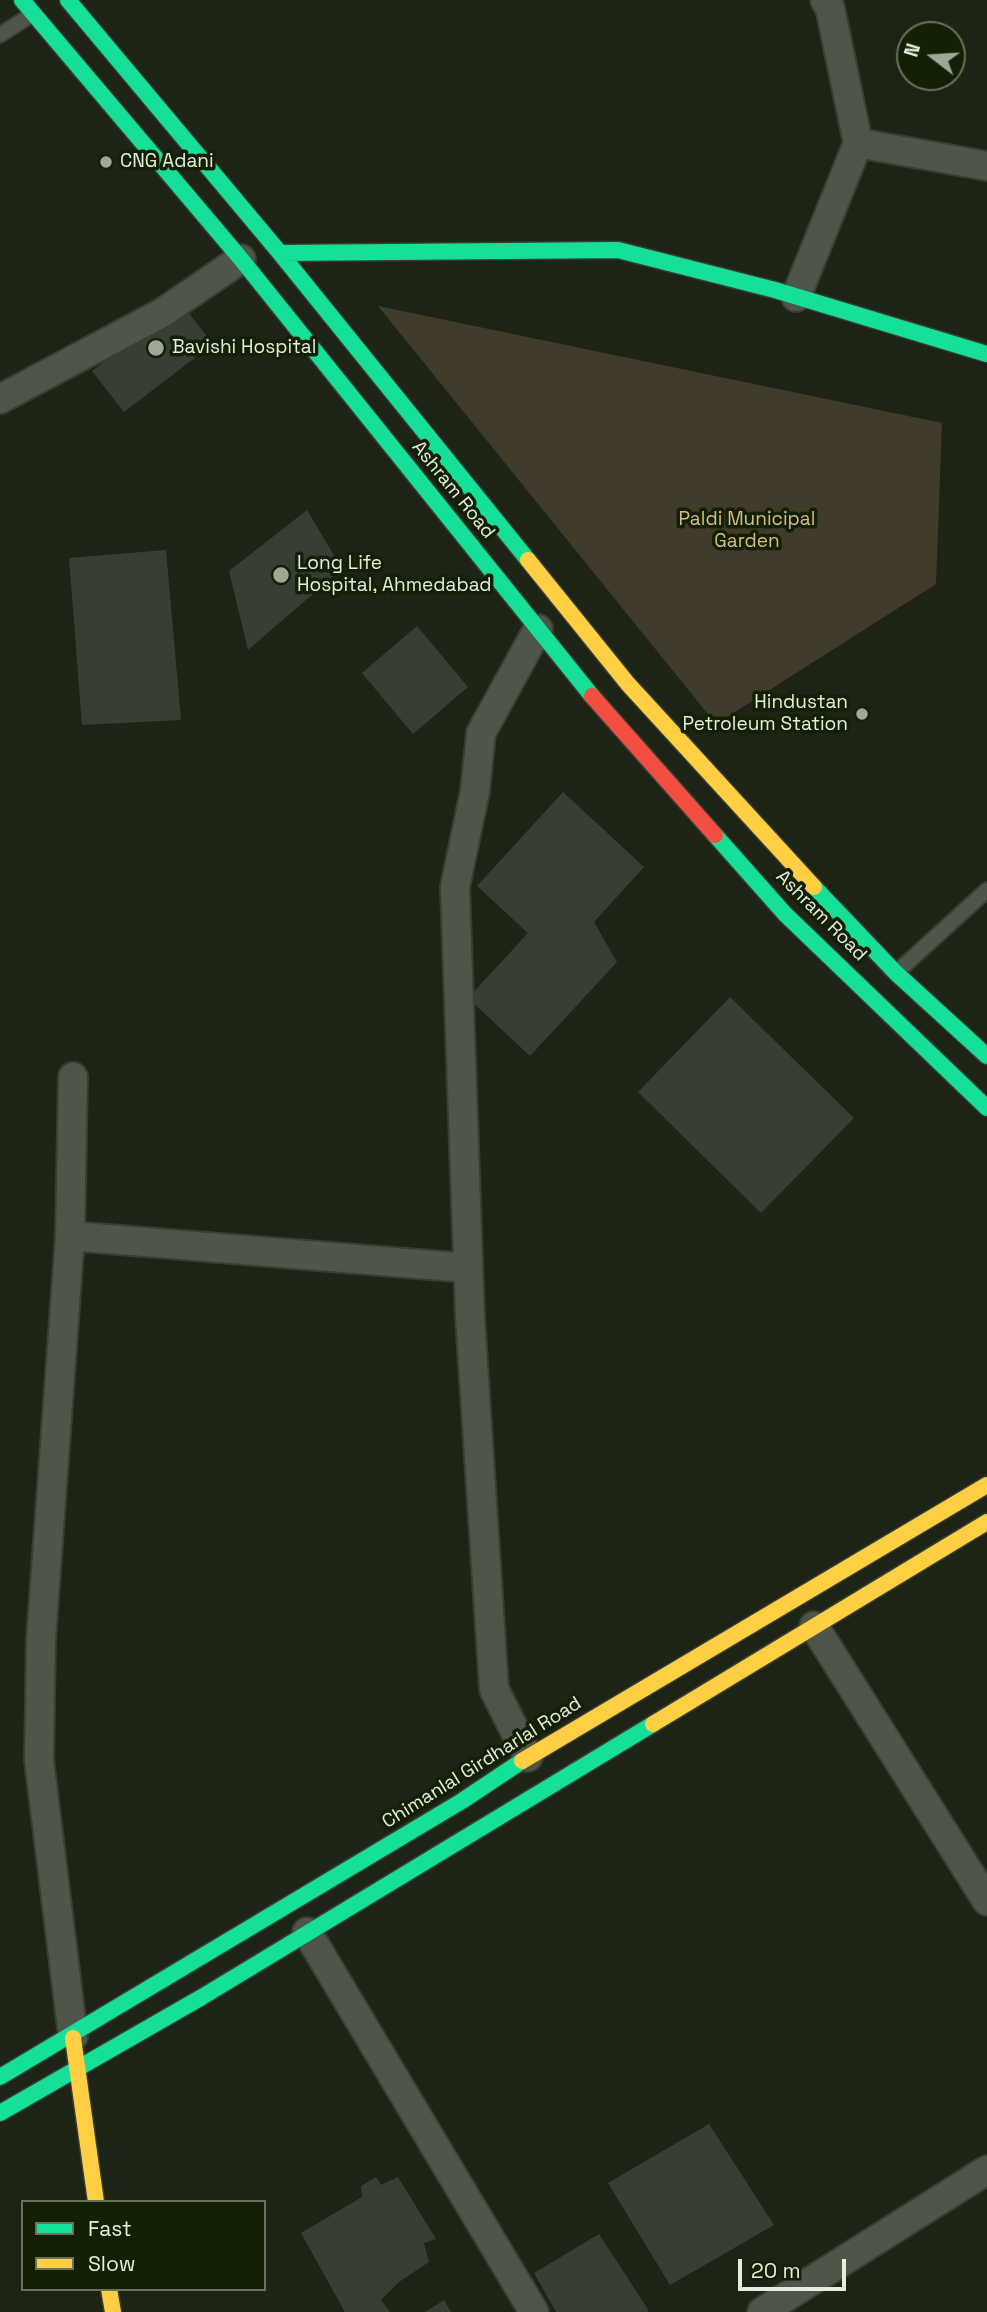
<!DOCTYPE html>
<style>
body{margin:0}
#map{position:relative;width:987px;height:2312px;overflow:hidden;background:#1d2416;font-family:"Space Grotesk",sans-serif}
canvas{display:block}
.legend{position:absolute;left:21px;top:2200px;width:245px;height:91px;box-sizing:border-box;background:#142006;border:2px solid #68725c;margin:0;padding:9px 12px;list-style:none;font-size:21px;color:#e5eedd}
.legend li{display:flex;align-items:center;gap:14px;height:35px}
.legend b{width:35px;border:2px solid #68725c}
.north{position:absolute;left:896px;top:21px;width:70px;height:70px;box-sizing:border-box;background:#142006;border:2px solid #68725c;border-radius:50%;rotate:287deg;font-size:19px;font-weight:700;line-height:28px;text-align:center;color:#e5eedd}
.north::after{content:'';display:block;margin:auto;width:24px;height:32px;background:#9fa797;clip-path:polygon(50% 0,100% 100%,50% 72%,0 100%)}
.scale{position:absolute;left:738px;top:2259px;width:108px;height:32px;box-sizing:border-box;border:4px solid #e5eedd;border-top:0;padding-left:9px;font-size:21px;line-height:24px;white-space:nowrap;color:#e5eedd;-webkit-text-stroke:5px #142006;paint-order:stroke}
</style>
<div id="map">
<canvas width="987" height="2312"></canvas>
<ul class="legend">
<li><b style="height:9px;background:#16e098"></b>Fast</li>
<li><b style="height:9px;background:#ffcf43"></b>Slow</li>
</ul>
<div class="north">N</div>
<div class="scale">20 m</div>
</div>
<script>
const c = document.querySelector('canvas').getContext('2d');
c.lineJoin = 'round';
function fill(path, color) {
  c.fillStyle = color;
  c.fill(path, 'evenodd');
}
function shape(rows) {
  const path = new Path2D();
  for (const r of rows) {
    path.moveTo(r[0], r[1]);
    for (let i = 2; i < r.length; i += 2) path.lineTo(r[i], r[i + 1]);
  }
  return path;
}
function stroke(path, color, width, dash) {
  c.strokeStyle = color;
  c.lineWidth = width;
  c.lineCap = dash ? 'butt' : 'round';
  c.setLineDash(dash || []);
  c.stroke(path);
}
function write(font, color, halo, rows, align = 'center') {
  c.font = font + ' "Space Grotesk",sans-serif';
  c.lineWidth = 7;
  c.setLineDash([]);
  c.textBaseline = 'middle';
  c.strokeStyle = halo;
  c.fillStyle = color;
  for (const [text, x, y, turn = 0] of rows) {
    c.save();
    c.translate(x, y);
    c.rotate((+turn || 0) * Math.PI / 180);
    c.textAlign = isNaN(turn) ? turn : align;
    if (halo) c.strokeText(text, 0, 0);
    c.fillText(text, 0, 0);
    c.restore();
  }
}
const green = shape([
 [378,306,942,423,936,584,716,724]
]);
const building = shape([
 [181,303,213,344,124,412,92,371],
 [307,510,342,569,248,650,229,571],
 [166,550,181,720,82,725,69,558],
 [417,626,468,687,413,734,362,673],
 [563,792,644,867,594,922,617,962,530,1056,468,998,528,933,477,886],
 [730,997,854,1118,761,1213,638,1092],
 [709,2124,774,2225,670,2285,608,2183],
 [376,2177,381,2185,398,2177,436,2239,424,2243,429,2262,399,2282,381,2300,390,2312,345,2312,301,2233,362,2197,361,2186],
 [599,2234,649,2311,647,2312,556,2312,534,2273],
 [444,2300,451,2312,425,2312]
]);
const lane = shape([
 [0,35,31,15],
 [897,972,987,890]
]);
const street = shape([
 [858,143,987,166],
 [796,297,858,143,830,8,825,0],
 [0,399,162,313,241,259],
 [70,1236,468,1268],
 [814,1626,987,1901],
 [528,1757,494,1689,470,1317,455,887,475,791,481,733,538,629],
 [307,1932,534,2312],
 [73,2036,39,1760,41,1639,70,1236,73,1077],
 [762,2312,987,2170]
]);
const fast = shape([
 [22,0,241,259,592,696],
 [68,0,280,253,528,560],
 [280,253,618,250,775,290,987,354],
 [715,835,785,914,987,1108],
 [814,887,896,973,987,1056],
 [0,2077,462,1801,522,1761],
 [0,2113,202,1997,653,1724]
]);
const slow = shape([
 [528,560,628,684,814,887],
 [653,1724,987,1522],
 [522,1761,987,1485],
 [73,2038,96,2202],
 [109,2289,113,2312]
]);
const jam = shape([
 [592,696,715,835]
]);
const markers = [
 [106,162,7,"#9fa797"],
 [156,348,9,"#9fa797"],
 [281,575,9,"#9fa797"],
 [862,714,7,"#9fa797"]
];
const poiNames = [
 ["CNG Adani",120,162],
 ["Bavishi Hospital",172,348],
 ["Long Life",297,564],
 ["Hospital, Ahmedabad",297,586],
 ["Hindustan",848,703,"right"],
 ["Petroleum Station",848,725,"right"]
];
const streetNames = [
 ["Ashram Road",453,490,51],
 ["Ashram Road",821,916,45],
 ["Chimanlal Girdharlal Road",482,1763,-32]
];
const parkNames = [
 ["Paldi Municipal",747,520],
 ["Garden",747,542]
];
fill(green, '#413b2b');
fill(building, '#373f35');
stroke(lane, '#373e32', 18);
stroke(street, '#373e32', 32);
stroke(fast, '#373e32', 19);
stroke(slow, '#373e32', 19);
stroke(jam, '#373e32', 19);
stroke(lane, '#50554a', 14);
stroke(street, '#50554a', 28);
stroke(fast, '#16e098', 16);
stroke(slow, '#ffcf43', 16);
stroke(jam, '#f24e42', 16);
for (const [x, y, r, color] of markers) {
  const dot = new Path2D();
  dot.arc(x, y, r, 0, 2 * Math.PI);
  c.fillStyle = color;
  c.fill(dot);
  stroke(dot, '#142006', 2.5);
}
write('19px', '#e5eedd', '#142006', poiNames, 'left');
write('19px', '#e5eedd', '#142006', streetNames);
write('19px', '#d7bd86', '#142006', parkNames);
</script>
